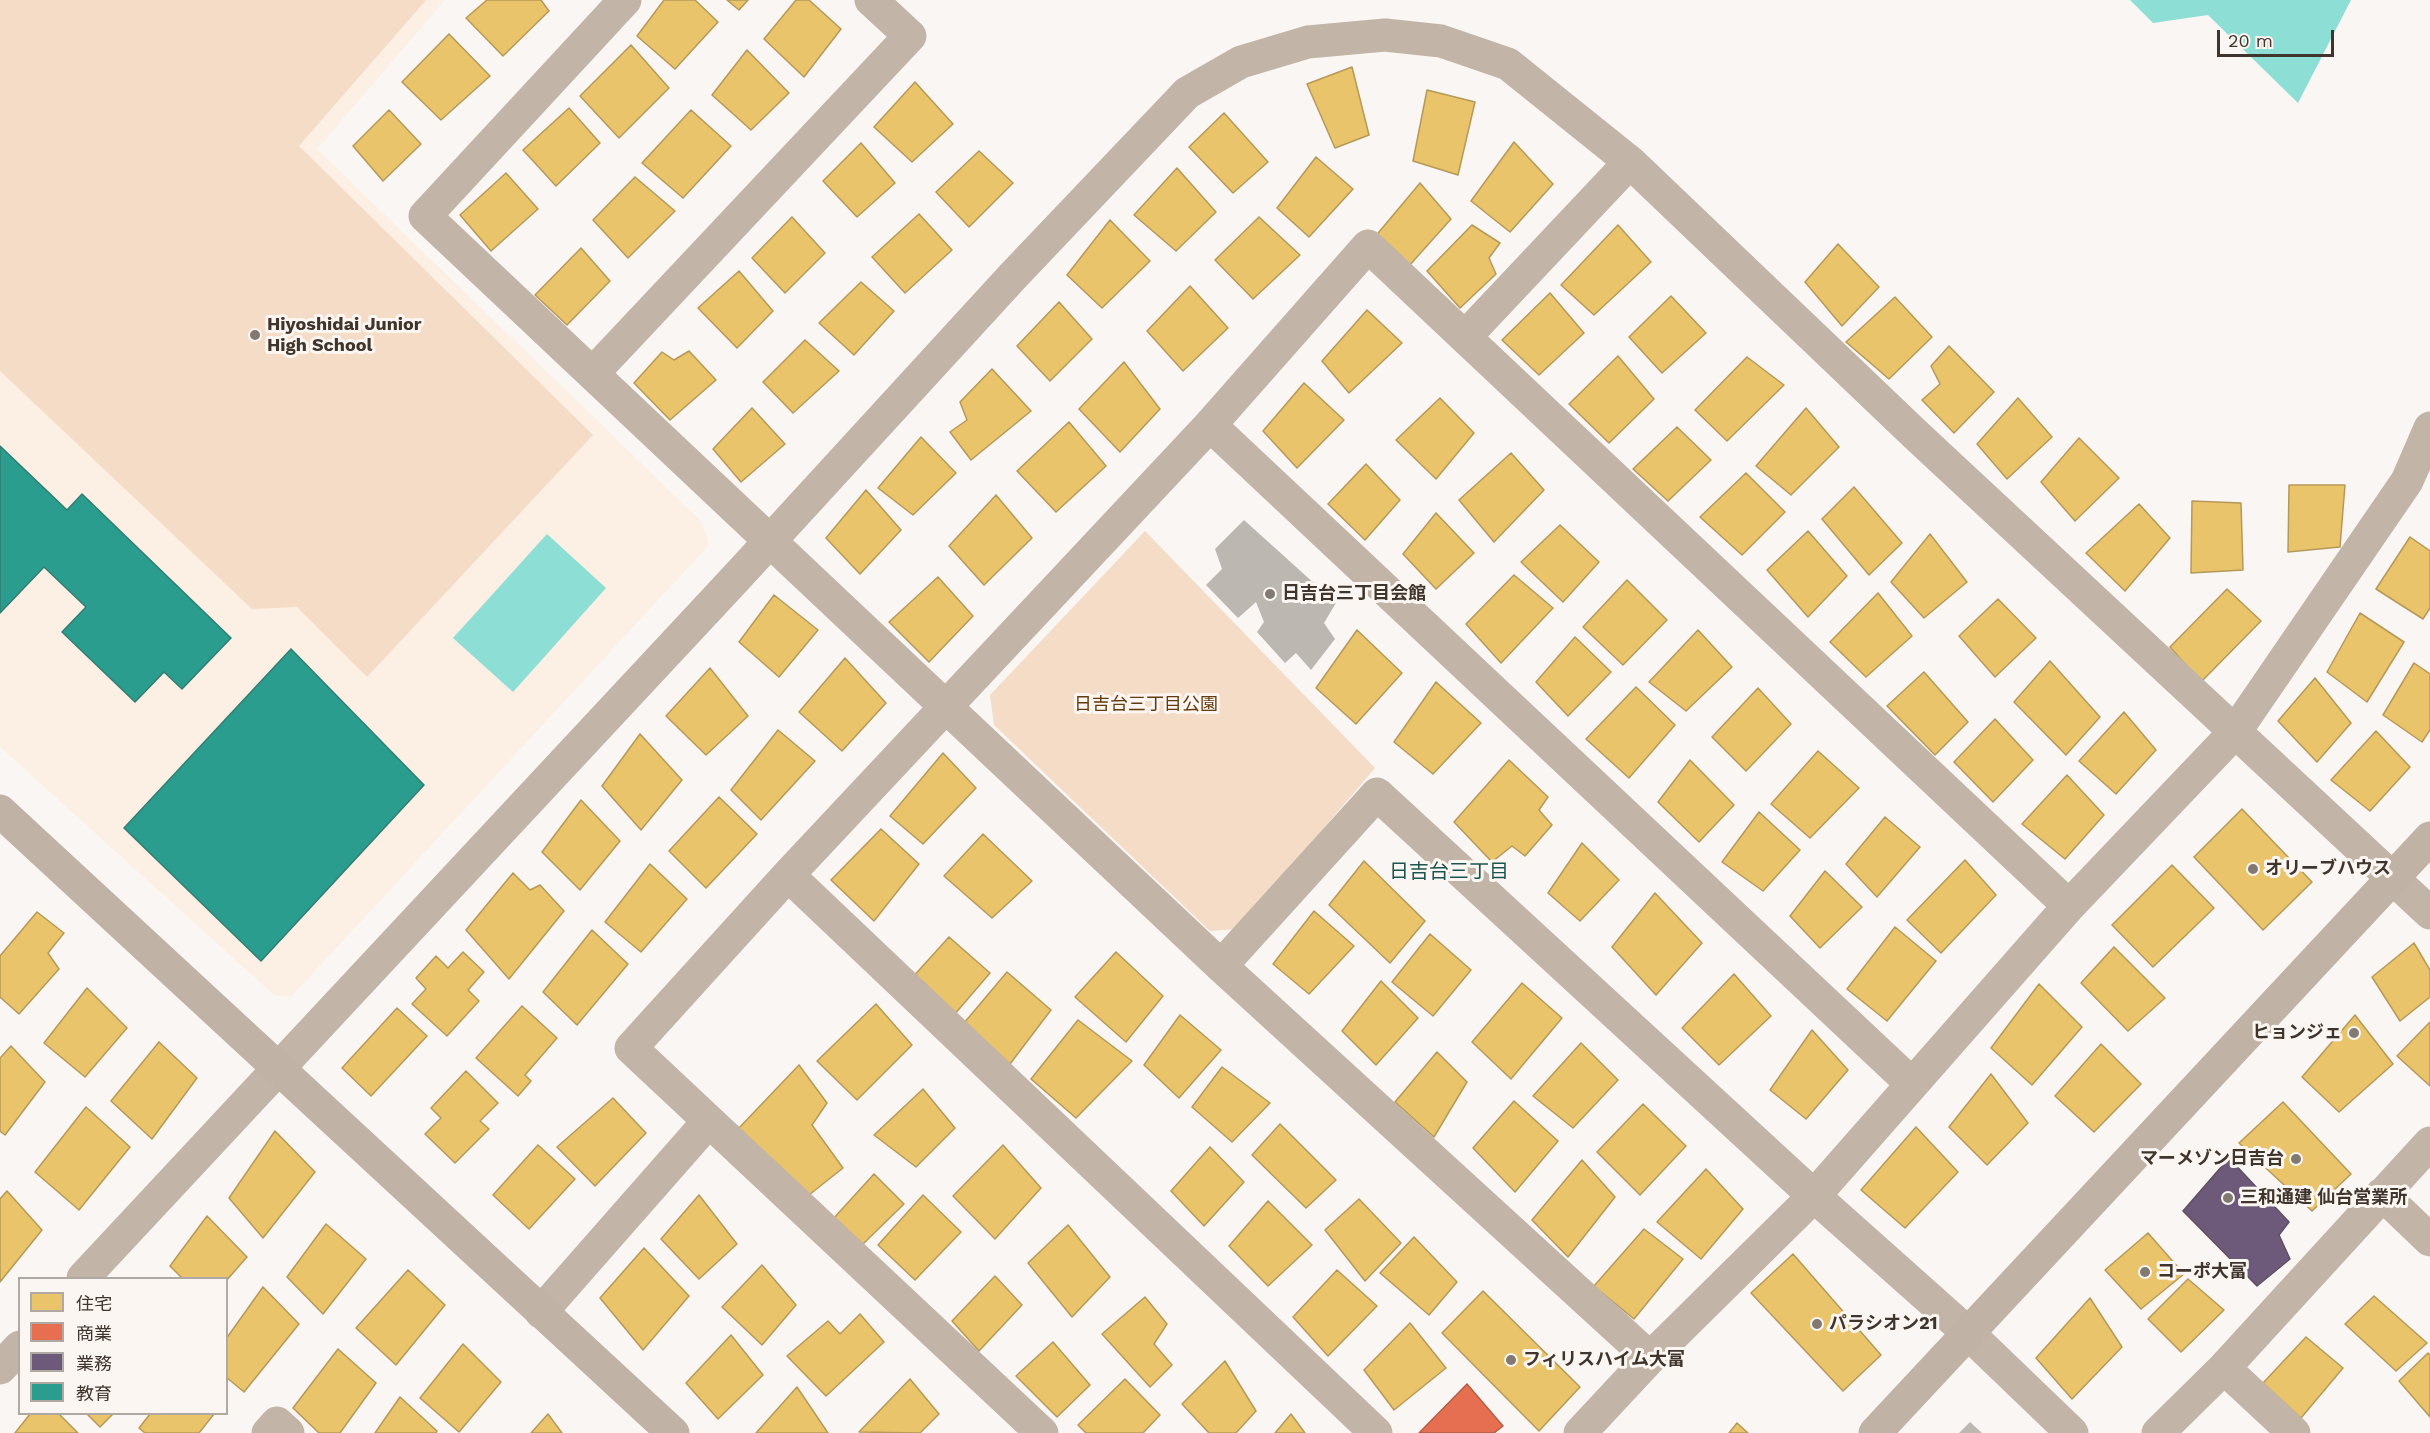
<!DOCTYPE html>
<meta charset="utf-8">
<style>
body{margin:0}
#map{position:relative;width:2430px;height:1433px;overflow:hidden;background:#f9f6f3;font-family:"Work Sans","Noto Sans JP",sans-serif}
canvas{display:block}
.legend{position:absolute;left:18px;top:1277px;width:210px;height:138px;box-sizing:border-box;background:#fbf6f1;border:2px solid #b0a9a3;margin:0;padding:8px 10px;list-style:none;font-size:18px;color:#40352d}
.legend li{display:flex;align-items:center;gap:12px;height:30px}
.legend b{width:30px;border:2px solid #b0a9a3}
.scale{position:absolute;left:2217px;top:30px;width:117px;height:27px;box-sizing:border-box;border:3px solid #40352d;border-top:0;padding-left:8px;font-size:18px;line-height:21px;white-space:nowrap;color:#40352d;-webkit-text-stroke:4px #fbf6f1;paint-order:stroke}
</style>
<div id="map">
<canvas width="2430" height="1433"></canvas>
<ul class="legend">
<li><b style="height:16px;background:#e9c46a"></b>住宅</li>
<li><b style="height:16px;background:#e76f51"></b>商業</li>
<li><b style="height:16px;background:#6d597a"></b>業務</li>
<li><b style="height:16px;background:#2a9d8f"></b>教育</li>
</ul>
<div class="scale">20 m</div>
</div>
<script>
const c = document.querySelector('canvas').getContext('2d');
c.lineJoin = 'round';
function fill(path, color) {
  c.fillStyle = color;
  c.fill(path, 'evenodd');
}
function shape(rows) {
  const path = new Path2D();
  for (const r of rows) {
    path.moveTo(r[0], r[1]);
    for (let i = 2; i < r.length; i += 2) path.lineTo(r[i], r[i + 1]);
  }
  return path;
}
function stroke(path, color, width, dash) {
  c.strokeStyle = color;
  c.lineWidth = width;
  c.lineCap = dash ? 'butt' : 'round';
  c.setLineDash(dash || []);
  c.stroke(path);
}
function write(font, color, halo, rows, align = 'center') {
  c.font = font + ' "Work Sans","Noto Sans JP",sans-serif';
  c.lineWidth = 6;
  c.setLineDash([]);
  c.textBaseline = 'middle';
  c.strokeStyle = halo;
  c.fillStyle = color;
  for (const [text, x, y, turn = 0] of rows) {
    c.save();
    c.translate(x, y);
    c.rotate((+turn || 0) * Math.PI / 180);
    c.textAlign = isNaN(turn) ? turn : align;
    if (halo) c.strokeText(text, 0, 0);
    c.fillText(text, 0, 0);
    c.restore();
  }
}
const built = shape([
 [0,0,445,0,317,149,702,522,709,545,291,997,274,995,0,747]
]);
const green = shape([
 [0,0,426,0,299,146,593,435,367,677,297,607,252,609,0,371],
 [1145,531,1375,768,1238,929,1210,931,994,725,990,695]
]);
const water = shape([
 [2130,0,2351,0,2298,103,2208,15,2153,23],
 [547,534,606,588,513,692,453,638]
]);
const homes = shape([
 [487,0,541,0,549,11,503,56,466,18,487,0],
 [664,0,695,0,718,22,675,69,637,36,664,0],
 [727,0,748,0,739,10,727,0],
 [796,0,809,0,841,29,804,77,764,39,796,0],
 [449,34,490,76,441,120,402,82,449,34],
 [631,45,669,88,619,138,580,96,631,45],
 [747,50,789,93,751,130,712,95,747,50],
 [1352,67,1369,135,1335,148,1307,84,1352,67],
 [915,82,953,124,912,162,874,127,915,82],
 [1427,90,1475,102,1458,175,1413,161,1427,90],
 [569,108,600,143,556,186,523,150,569,108],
 [389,110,421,144,383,181,353,146,389,110],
 [691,110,731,146,683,198,642,163,691,110],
 [1224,113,1268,162,1233,193,1189,147,1224,113],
 [1514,142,1553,184,1510,232,1471,201,1514,142],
 [861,143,895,183,857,217,823,181,861,143],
 [979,151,1013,183,969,227,936,192,979,151],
 [1316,157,1353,189,1309,237,1277,208,1316,157],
 [1177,168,1216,212,1176,251,1134,215,1177,168],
 [506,173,538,209,491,251,460,215,506,173],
 [635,177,675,211,628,258,593,220,635,177],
 [1420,183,1451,219,1408,267,1374,238,1420,183],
 [919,214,952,250,905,293,872,257,919,214],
 [792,217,825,253,785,293,752,258,792,217],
 [1259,217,1300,255,1253,299,1215,260,1259,217],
 [1110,220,1150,261,1102,308,1067,275,1110,220],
 [1472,225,1500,243,1489,258,1496,274,1460,308,1427,271,1472,225],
 [1618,225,1651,262,1594,315,1561,285,1618,225],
 [1838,244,1879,287,1842,326,1805,282,1838,244],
 [581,248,610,281,567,325,535,295,581,248],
 [739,271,773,311,737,348,698,308,739,271],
 [861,282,894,311,854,355,819,323,861,282],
 [1190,286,1228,328,1183,371,1147,331,1190,286],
 [1550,293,1584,333,1539,375,1502,340,1550,293],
 [1671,296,1706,333,1662,373,1629,337,1671,296],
 [1895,297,1932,337,1889,379,1846,342,1895,297],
 [1059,302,1092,339,1050,381,1017,346,1059,302],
 [1367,310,1402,343,1349,393,1322,361,1367,310],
 [805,340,839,371,793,413,763,382,805,340],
 [1949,346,1994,392,1954,433,1922,400,1940,384,1931,366,1949,346],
 [689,351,716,380,670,420,634,383,662,352,674,360,689,351],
 [1618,356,1654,399,1609,443,1569,404,1618,356],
 [1747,357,1784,385,1727,441,1695,410,1747,357],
 [1124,362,1160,409,1120,452,1079,409,1124,362],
 [992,369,1031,411,971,460,950,432,967,420,960,402,992,369],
 [1304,383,1344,420,1297,468,1263,431,1304,383],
 [1440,398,1474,433,1436,479,1396,440,1440,398],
 [2018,398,2052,437,2007,479,1977,444,2018,398],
 [752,408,785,444,741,482,713,449,752,408],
 [1806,408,1839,447,1791,495,1756,466,1806,408],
 [1069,422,1106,466,1056,512,1017,471,1069,422],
 [1677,427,1711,460,1668,501,1633,469,1677,427],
 [921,437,956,473,913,515,878,488,921,437],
 [2079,438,2119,478,2075,521,2041,482,2079,438],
 [1511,453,1544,490,1494,542,1459,500,1511,453],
 [1366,464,1400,500,1365,540,1328,504,1366,464],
 [1746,473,1785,512,1742,555,1700,517,1746,473],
 [2289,485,2345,485,2340,547,2288,552,2289,485],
 [1854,487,1902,543,1869,575,1822,519,1854,487],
 [866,490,901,530,860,574,826,538,866,490],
 [996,495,1032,538,984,585,949,546,996,495],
 [2192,501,2241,503,2243,570,2191,573,2192,501],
 [2139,504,2170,538,2125,591,2086,553,2139,504],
 [1436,513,1474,553,1436,589,1403,554,1436,513],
 [1560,525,1599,562,1563,602,1521,562,1560,525],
 [1808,531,1847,576,1808,617,1767,570,1808,531],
 [1930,534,1967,582,1924,618,1891,582,1930,534],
 [2410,537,2430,551,2430,608,2423,619,2376,589,2410,537],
 [1514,575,1553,608,1501,663,1466,624,1514,575],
 [938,577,973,616,929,662,889,622,938,577],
 [1627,580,1667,620,1623,665,1583,627,1627,580],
 [2227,589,2261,621,2201,682,2170,647,2227,589],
 [1878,593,1912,636,1866,677,1830,642,1878,593],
 [774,595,818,630,779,677,739,642,774,595],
 [1998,599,2036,638,1995,677,1959,636,1998,599],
 [2360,613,2404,642,2367,702,2327,672,2360,613],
 [1357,630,1402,673,1356,724,1316,688,1357,630],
 [1698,630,1732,667,1686,711,1649,682,1698,630],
 [1575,637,1611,672,1568,716,1536,682,1575,637],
 [845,658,886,703,842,751,799,712,845,658],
 [2050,661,2100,717,2066,755,2014,702,2050,661],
 [2414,663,2430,674,2430,730,2422,742,2383,715,2414,663],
 [710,668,748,716,706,755,666,716,710,668],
 [1924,672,1968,722,1935,755,1887,706,1924,672],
 [2315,678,2351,723,2317,762,2278,721,2315,678],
 [1436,682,1481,723,1433,774,1394,742,1436,682],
 [1636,687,1675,725,1629,778,1586,739,1636,687],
 [1758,688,1791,724,1746,771,1712,737,1758,688],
 [2124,712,2156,750,2116,794,2079,761,2124,712],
 [1995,719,2033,760,1993,802,1954,762,1995,719],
 [778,730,815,761,761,820,731,790,778,730],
 [2376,731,2410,767,2370,811,2331,780,2376,731],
 [640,734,682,780,641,830,602,786,640,734],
 [1818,751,1859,788,1810,838,1771,804,1818,751],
 [943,753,976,788,923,844,890,816,943,753],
 [1509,760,1548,797,1539,810,1552,825,1525,856,1512,846,1492,862,1454,822,1509,760],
 [1690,760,1734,805,1699,842,1658,802,1690,760],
 [2067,775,2104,815,2065,859,2022,824,2067,775],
 [719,797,757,834,706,888,669,851,719,797],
 [581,800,620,841,580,890,542,852,581,800],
 [2242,809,2312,882,2263,930,2194,857,2242,809],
 [1759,812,1800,850,1763,891,1722,862,1759,812],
 [1885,817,1920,847,1877,897,1846,864,1885,817],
 [881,829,919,864,874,921,831,880,881,829],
 [983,834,1032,881,992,918,944,876,983,834],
 [1582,843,1619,880,1580,921,1548,893,1582,843],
 [1965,860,1996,895,1941,953,1907,920,1965,860],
 [1364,861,1425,921,1390,963,1329,905,1364,861],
 [650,864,687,899,641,952,605,922,650,864],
 [2172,865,2214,908,2153,967,2112,925,2172,865],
 [1825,871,1862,907,1820,948,1790,916,1825,871],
 [513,873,530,890,540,885,564,911,509,979,466,930,513,873],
 [1655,893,1702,943,1656,995,1612,947,1655,893],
 [1314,911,1354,946,1309,994,1273,964,1314,911],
 [37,912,64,933,48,953,59,969,19,1014,0,997,0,956,37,912],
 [1895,927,1936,961,1887,1021,1847,989,1895,927],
 [592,930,628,964,577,1025,543,992,592,930],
 [1430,934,1471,970,1433,1016,1392,982,1430,934],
 [949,937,990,973,954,1015,911,979,949,937],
 [2414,943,2430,970,2430,997,2400,1021,2372,977,2414,943],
 [2114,947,2165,998,2128,1031,2081,983,2114,947],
 [463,952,484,972,468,990,479,1001,447,1036,412,1004,426,989,416,978,436,956,448,968,463,952],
 [1116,952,1163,996,1126,1042,1075,997,1116,952],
 [1007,972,1051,1010,1010,1064,964,1023,1007,972],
 [1734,974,1771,1016,1719,1065,1682,1028,1734,974],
 [1381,981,1418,1018,1376,1065,1342,1031,1381,981],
 [1522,983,1562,1018,1511,1079,1472,1042,1522,983],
 [2039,984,2082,1027,2032,1085,1991,1048,2039,984],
 [87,988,127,1028,85,1077,44,1043,87,988],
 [876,1004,912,1045,857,1100,817,1061,876,1004],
 [522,1006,557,1038,525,1075,531,1081,518,1096,476,1058,522,1006],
 [397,1008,427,1036,371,1096,342,1068,397,1008],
 [1180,1015,1221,1050,1179,1098,1144,1065,1180,1015],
 [2355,1015,2393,1064,2339,1112,2302,1077,2355,1015],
 [1078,1020,1132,1061,1076,1118,1031,1079,1078,1020],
 [2430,1022,2430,1086,2397,1056,2430,1022],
 [1812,1030,1848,1070,1806,1119,1770,1090,1812,1030],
 [159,1042,197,1078,152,1139,111,1101,159,1042],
 [1581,1043,1618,1080,1573,1128,1533,1096,1581,1043],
 [2101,1044,2141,1084,2094,1132,2055,1096,2101,1044],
 [11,1046,45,1082,5,1135,0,1131,0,1058,11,1046],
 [1437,1052,1467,1082,1434,1137,1395,1102,1437,1052],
 [799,1065,827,1103,812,1125,843,1168,809,1195,738,1129,799,1065],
 [1222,1067,1270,1103,1232,1142,1192,1107,1222,1067],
 [466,1071,498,1103,480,1121,489,1129,455,1163,425,1134,441,1118,431,1108,466,1071],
 [1991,1074,2028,1123,1987,1165,1949,1127,1991,1074],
 [923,1089,955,1128,916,1167,874,1135,923,1089],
 [613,1098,646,1133,595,1186,557,1147,613,1098],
 [1514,1101,1558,1141,1515,1192,1473,1148,1514,1101],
 [2283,1102,2351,1174,2312,1211,2239,1143,2283,1102],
 [1643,1104,1686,1146,1640,1195,1597,1152,1643,1104],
 [86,1107,130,1147,79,1210,35,1172,86,1107],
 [1280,1124,1336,1180,1306,1208,1252,1155,1280,1124],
 [1916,1127,1958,1172,1905,1228,1861,1190,1916,1127],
 [275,1131,315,1172,263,1238,229,1198,275,1131],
 [538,1145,575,1179,529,1229,493,1195,538,1145],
 [1003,1145,1041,1188,995,1239,953,1196,1003,1145],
 [1210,1147,1244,1182,1204,1226,1171,1191,1210,1147],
 [1582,1160,1615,1197,1568,1257,1532,1220,1582,1160],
 [1706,1169,1743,1209,1701,1259,1657,1222,1706,1169],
 [874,1174,904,1204,863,1244,833,1219,874,1174],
 [7,1191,42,1230,0,1282,0,1199,7,1191],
 [699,1195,737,1244,699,1279,661,1239,699,1195],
 [923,1195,961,1232,915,1280,878,1245,923,1195],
 [1359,1199,1401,1243,1365,1281,1325,1230,1359,1199],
 [1268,1201,1312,1245,1268,1286,1229,1246,1268,1201],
 [207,1216,247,1257,226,1281,226,1278,182,1278,170,1266,207,1216],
 [326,1224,366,1259,323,1314,287,1277,326,1224],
 [1068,1225,1110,1277,1072,1317,1028,1263,1068,1225],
 [1644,1229,1683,1259,1634,1319,1594,1286,1644,1229],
 [2148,1233,2184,1274,2141,1309,2105,1270,2148,1233],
 [1414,1237,1457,1282,1429,1315,1380,1273,1414,1237],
 [644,1248,689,1296,643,1350,600,1298,644,1248],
 [1793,1254,1881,1355,1843,1391,1751,1293,1793,1254],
 [762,1265,796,1305,762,1345,722,1307,762,1265],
 [408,1270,445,1305,396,1365,356,1328,408,1270],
 [1337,1270,1377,1306,1328,1356,1293,1317,1337,1270],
 [995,1276,1022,1305,979,1351,952,1321,995,1276],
 [2188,1279,2224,1310,2181,1352,2148,1319,2188,1279],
 [263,1287,299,1324,244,1392,226,1377,226,1339,263,1287],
 [1483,1291,1580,1387,1539,1431,1442,1333,1483,1291],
 [2374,1296,2427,1343,2396,1371,2345,1324,2374,1296],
 [1145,1297,1167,1324,1154,1344,1172,1365,1150,1387,1102,1334,1145,1297],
 [2090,1298,2122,1347,2072,1399,2036,1358,2090,1298],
 [860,1314,884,1342,826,1396,787,1356,828,1321,840,1334,860,1314],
 [1410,1323,1446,1368,1394,1410,1364,1370,1410,1323],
 [731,1335,763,1375,718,1419,686,1383,731,1335],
 [2306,1337,2343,1368,2301,1418,2263,1383,2306,1337],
 [1053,1342,1090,1385,1057,1417,1016,1376,1053,1342],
 [463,1344,501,1382,459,1432,420,1398,463,1344],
 [338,1349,376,1383,340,1433,319,1433,293,1408,338,1349],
 [2428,1353,2430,1355,2430,1417,2399,1381,2428,1353],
 [1225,1361,1256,1411,1236,1433,1209,1433,1182,1404,1225,1361],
 [910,1379,939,1414,920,1433,859,1432,910,1379],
 [1125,1379,1160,1415,1143,1433,1086,1433,1078,1425,1125,1379],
 [797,1387,828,1433,756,1433,797,1387],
 [400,1397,437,1431,436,1433,375,1433,400,1397],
 [30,1414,59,1414,78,1433,15,1433,30,1414],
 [87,1414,113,1414,100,1427,87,1414],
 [150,1414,214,1414,199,1433,145,1433,139,1428,150,1414],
 [548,1414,562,1433,531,1433,548,1414],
 [1291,1414,1305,1433,1275,1433,1291,1414],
 [1737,1423,1748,1433,1729,1433,1737,1423]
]);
const shops = shape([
 [1467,1384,1503,1426,1494,1433,1419,1433,1467,1384]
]);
const offices = shape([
 [2229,1158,2289,1222,2279,1235,2290,1259,2257,1286,2183,1211,2229,1158]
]);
const schools = shape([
 [0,446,67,510,82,494,231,638,182,689,164,672,135,702,62,632,86,607,44,567,0,613,0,446],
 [291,649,424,785,261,961,124,828,291,649]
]);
const building = shape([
 [1244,520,1336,603,1324,623,1335,639,1311,670,1296,653,1285,663,1257,632,1264,622,1256,602,1238,618,1206,585,1222,569,1215,549],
 [1970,1422,1982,1433,1959,1433]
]);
const street = shape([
 [625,0,425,216,1221,966,1650,1358],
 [1465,337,1630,162],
 [593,373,910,36,871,0],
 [1210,425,1912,1084],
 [788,875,1376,1433],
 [1221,966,1377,794,1814,1196,1968,1333,2072,1433],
 [2382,1194,2430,1240],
 [83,1278,736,578,1013,276,1187,93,1241,62,1308,42,1385,35,1441,41,1508,64,1630,162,1916,435,2430,913],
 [541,1312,708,1122],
 [0,1368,20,1347],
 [2224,1368,2294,1433],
 [268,1433,277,1423,288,1433],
 [1042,1433,631,1048,788,875,1210,425,1368,246,2069,906],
 [1580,1433,1650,1358,1814,1196,2069,906,2235,732,2407,481,2430,428],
 [2158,1433,2224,1368,2430,1143]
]);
const secondary = shape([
 [0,811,673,1433],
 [1875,1433,2430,838]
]);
const markers = [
 [255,335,6,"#817972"],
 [1270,594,6,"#817972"],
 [2253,869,6,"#817972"],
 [2354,1033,6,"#817972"],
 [2296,1159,6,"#817972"],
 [2228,1198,6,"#817972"],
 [2145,1272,6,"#817972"],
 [1817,1324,6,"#817972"],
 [1511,1360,6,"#817972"]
];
const poiNames = [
 ["Hiyoshidai Junior",267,325],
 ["High School",267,346],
 ["日吉台三丁目会館",1282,594],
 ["オリーブハウス",2265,869],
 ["ヒョンジェ",2342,1033,"right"],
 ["マーメゾン日吉台",2284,1159,"right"],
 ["三和通建 仙台営業所",2240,1198],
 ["コーポ大富",2157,1272],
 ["パラシオン21",1829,1324],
 ["フィリスハイム大富",1523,1360]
];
const parkNames = [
 ["日吉台三丁目公園",1146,705]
];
const neighbourhoodNames = [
 ["日吉台三丁目",1449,872]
];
fill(built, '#fcf0e5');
fill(green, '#f4dcc6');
fill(water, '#8dded4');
fill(homes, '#e9c46a');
stroke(homes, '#b69958', 1.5);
fill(shops, '#e76f51');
stroke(shops, '#b55e46', 1.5);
fill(offices, '#6d597a');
stroke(offices, '#604e63', 1.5);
fill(schools, '#2a9d8f');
stroke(schools, '#317e72', 1.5);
fill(building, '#bdb7b2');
stroke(street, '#c2b4a7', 33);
stroke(secondary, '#c0b2a4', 33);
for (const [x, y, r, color] of markers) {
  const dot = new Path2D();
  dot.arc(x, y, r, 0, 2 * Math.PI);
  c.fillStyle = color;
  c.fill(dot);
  stroke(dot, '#fbf6f1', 2);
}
write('bold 18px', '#40352d', '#fbf6f1', poiNames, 'left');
write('18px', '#633a0b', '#fbf6f1', parkNames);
write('20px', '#1b554f', '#fbf6f1', neighbourhoodNames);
</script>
